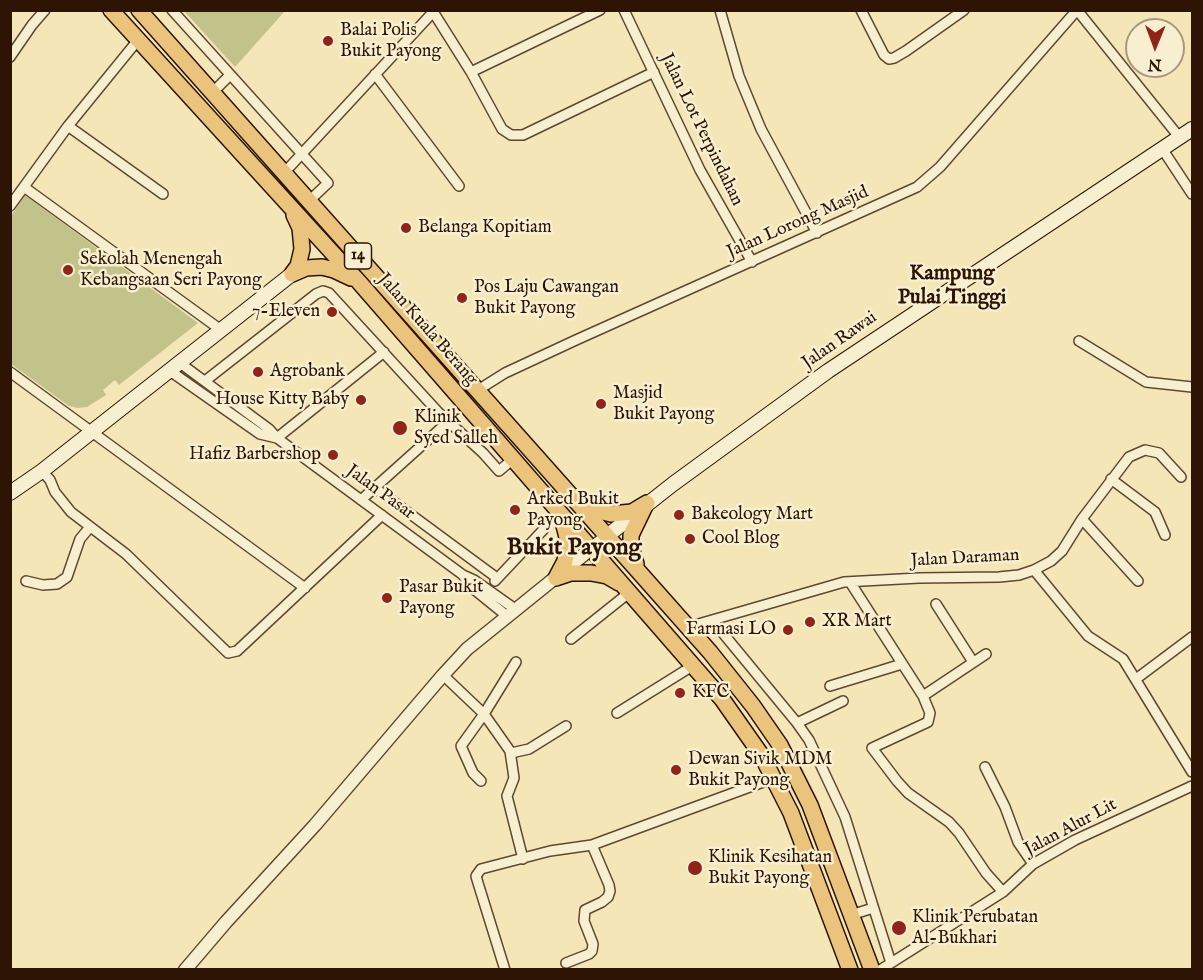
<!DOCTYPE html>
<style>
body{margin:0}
#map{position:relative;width:1203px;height:980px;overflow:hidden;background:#f5e6b8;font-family:"IM FELL English",serif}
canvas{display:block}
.frame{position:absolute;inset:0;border:12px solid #2d1404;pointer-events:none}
.north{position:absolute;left:1125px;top:18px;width:60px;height:60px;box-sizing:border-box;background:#f8efd1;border:2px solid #a7977f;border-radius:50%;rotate:181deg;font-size:16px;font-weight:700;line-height:24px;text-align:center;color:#2d1404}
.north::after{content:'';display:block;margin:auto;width:21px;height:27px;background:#8f2418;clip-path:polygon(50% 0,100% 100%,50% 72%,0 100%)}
</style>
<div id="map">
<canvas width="1203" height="980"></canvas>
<div class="frame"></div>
<div class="north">N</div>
</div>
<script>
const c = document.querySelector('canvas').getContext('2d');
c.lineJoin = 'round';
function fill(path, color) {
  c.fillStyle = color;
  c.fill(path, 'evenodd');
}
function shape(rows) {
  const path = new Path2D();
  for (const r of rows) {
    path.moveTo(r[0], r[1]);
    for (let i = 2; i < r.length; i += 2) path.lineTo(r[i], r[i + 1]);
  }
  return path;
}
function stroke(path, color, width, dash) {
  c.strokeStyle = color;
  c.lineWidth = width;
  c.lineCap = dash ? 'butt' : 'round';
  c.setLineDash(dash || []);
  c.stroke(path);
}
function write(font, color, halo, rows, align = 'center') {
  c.font = font + ' "IM FELL English",serif';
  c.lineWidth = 5;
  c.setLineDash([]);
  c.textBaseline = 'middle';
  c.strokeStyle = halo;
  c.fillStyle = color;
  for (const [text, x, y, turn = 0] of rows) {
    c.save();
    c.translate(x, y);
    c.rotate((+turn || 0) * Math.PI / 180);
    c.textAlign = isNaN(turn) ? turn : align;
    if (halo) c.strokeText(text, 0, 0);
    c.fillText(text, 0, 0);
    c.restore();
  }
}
const green = shape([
 [184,11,285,11,235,67],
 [25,195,198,323,119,385,115,380,103,390,106,395,87,407,78,408,69,406,11,364,11,216]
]);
const minor = shape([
 [172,10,328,183,309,201],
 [432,10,471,72,502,129,511,135,523,135,654,72],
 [624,10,700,170,752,262],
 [720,10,739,76,761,129,817,233],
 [861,10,884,55,889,59,894,58,906,51,964,10],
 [1077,10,1180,138],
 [10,57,32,25,45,10],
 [471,72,600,10],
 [375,74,459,186],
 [212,93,230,75],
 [68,126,163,194],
 [1163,150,1192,194],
 [284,173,435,10],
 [24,187,221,330],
 [10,206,68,126,138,40],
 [1079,341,1146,382,1192,387],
 [180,363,269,429,277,438,463,575,474,580,515,609],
 [170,371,260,434,277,438],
 [10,372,305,588],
 [205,381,316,294,323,291,329,293,439,413,483,453,499,471,513,459],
 [478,390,505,373,576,340,917,187,940,167,1077,10],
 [277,438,384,352],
 [42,471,50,480,55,492,71,512,126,554,228,653,237,651,382,515],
 [1111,479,1155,512,1165,535],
 [375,488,497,578],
 [361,500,449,421],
 [1082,519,1138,581],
 [1034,570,1088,636,1123,659,1192,772],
 [463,575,470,586,507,616],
 [26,581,43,585,57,584,67,577,80,539,90,527],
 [495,581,544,529],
 [850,582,923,696,930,713,928,722,872,748,897,781,908,793,949,822,959,833,986,873,1003,892],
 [936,604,973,662],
 [712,620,797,723,809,740,845,817,891,963],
 [688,627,844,582,919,578,999,577,1019,575,1034,570,1051,561,1062,551,1082,519,1129,457,1145,450,1159,453,1181,477],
 [571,639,630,592],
 [443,675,484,714,510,751,514,778,507,796,523,859],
 [1136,679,1192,637],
 [830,686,902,664],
 [923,696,986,654],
 [617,713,694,665],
 [797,723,843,701],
 [511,753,529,749,566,726],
 [985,767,1005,807,1018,842,1033,864],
 [481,781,473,773,461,746,484,714,516,662],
 [851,915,873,908],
 [566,963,589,954,592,951,593,944,584,921,585,910,602,902,608,897,610,891,609,885,592,845],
 [505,970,478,883,476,876,481,869,550,851,592,845,774,778],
 [880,970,1003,892,1033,864,1075,840,1192,786]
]);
const tertiary = shape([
 [185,970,226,922,315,825,443,675,467,649,607,536]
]);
const secondary = shape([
 [10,493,42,471,292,274],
 [607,536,673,484,828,371,1192,129]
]);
const trunk = shape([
 [111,10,359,282,722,699,762,756,791,813,850,970],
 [139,10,639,572,710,652,753,706,780,745,810,805,872,970],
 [292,274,306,268,322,267,334,270,351,278],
 [292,274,298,266,302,249,300,228,294,215],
 [583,504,599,511,611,514,632,512,647,503],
 [636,564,631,548,631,535,645,506],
 [556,578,571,573,591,573,607,576,619,583],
 [556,578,565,561,568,541,562,518]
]);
const markers = [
 [328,41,6,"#8f2418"],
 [406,228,6,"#8f2418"],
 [68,270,6,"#8f2418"],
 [462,298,6,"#8f2418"],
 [332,312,6,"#8f2418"],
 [258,372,6,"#8f2418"],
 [361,400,6,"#8f2418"],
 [601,404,6,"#8f2418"],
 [400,428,8,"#8f2418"],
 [333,455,6,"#8f2418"],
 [515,510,6,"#8f2418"],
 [679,515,6,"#8f2418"],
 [690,539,6,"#8f2418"],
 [387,598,6,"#8f2418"],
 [810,622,6,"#8f2418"],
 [788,630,6,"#8f2418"],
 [680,693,6,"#8f2418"],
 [676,770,6,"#8f2418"],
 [695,868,8,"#8f2418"],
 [899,928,8,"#8f2418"]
];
const shields = [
 [358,256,27]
];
const shieldNames = [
 ["14",358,256]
];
const poiNames = [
 ["Balai Polis",340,31],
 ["Bukit Payong",340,52],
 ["Belanga Kopitiam",418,228],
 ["Sekolah Menengah",80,260],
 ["Kebangsaan Seri Payong",80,281],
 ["Pos Laju Cawangan",474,288],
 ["Bukit Payong",474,309],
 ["7-Eleven",320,312,"right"],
 ["Agrobank",270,372],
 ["Masjid",613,394],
 ["Bukit Payong",613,415],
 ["House Kitty Baby",349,400,"right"],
 ["Klinik",414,418],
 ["Syed Salleh",414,439],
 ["Hafiz Barbershop",321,455,"right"],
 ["Arked Bukit",527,500],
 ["Payong",527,521],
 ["Bakeology Mart",691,515],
 ["Cool Blog",702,539],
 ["Pasar Bukit",399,588],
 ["Payong",399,609],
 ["XR Mart",822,622],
 ["Farmasi LO",776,630,"right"],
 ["KFC",692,693],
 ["Dewan Sivik MDM",688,760],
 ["Bukit Payong",688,781],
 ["Klinik Kesihatan",708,858],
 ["Bukit Payong",708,879],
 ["Klinik Perubatan",912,918],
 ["Al-Bukhari",912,939]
];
const streetNames = [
 ["Jalan Lot Perpindahan",701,130,64],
 ["Jalan Lorong Masjid",798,223,-24],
 ["Jalan Kuala Berang",427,330,49],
 ["Jalan Rawai",840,341,-35],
 ["Jalan Pasar",380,493,36],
 ["Jalan Daraman",965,559,-3],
 ["Jalan Alur Lit",1071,828,-28]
];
const quarterNames = [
 ["Kampung",952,275],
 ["Pulai Tinggi",952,299]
];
const districtNames = [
 ["Bukit Payong",574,549]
];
fill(green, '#c2c38a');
stroke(minor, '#5f4831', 12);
stroke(tertiary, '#5f4831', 15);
stroke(secondary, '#2d1404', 16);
stroke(trunk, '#2d1404', 18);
stroke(minor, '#f8efd1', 9);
stroke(tertiary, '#f8efd1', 12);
stroke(secondary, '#f8efd1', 14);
stroke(trunk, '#eac37c', 15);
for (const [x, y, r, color] of markers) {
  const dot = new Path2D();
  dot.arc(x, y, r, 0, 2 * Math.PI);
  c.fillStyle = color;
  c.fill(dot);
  stroke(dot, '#f8efd1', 2);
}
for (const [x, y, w] of shields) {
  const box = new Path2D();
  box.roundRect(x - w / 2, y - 13, w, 26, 4.5);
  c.fillStyle = '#f8efd1';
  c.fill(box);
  stroke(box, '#2d1404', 1.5);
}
write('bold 16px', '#2d1404', null, shieldNames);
write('18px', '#2d1404', '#f8efd1', poiNames, 'left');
write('18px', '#2d1404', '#f8efd1', streetNames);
write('bold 21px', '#2d1404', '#f8efd1', quarterNames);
write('bold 24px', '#2d1404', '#f8efd1', districtNames);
</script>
